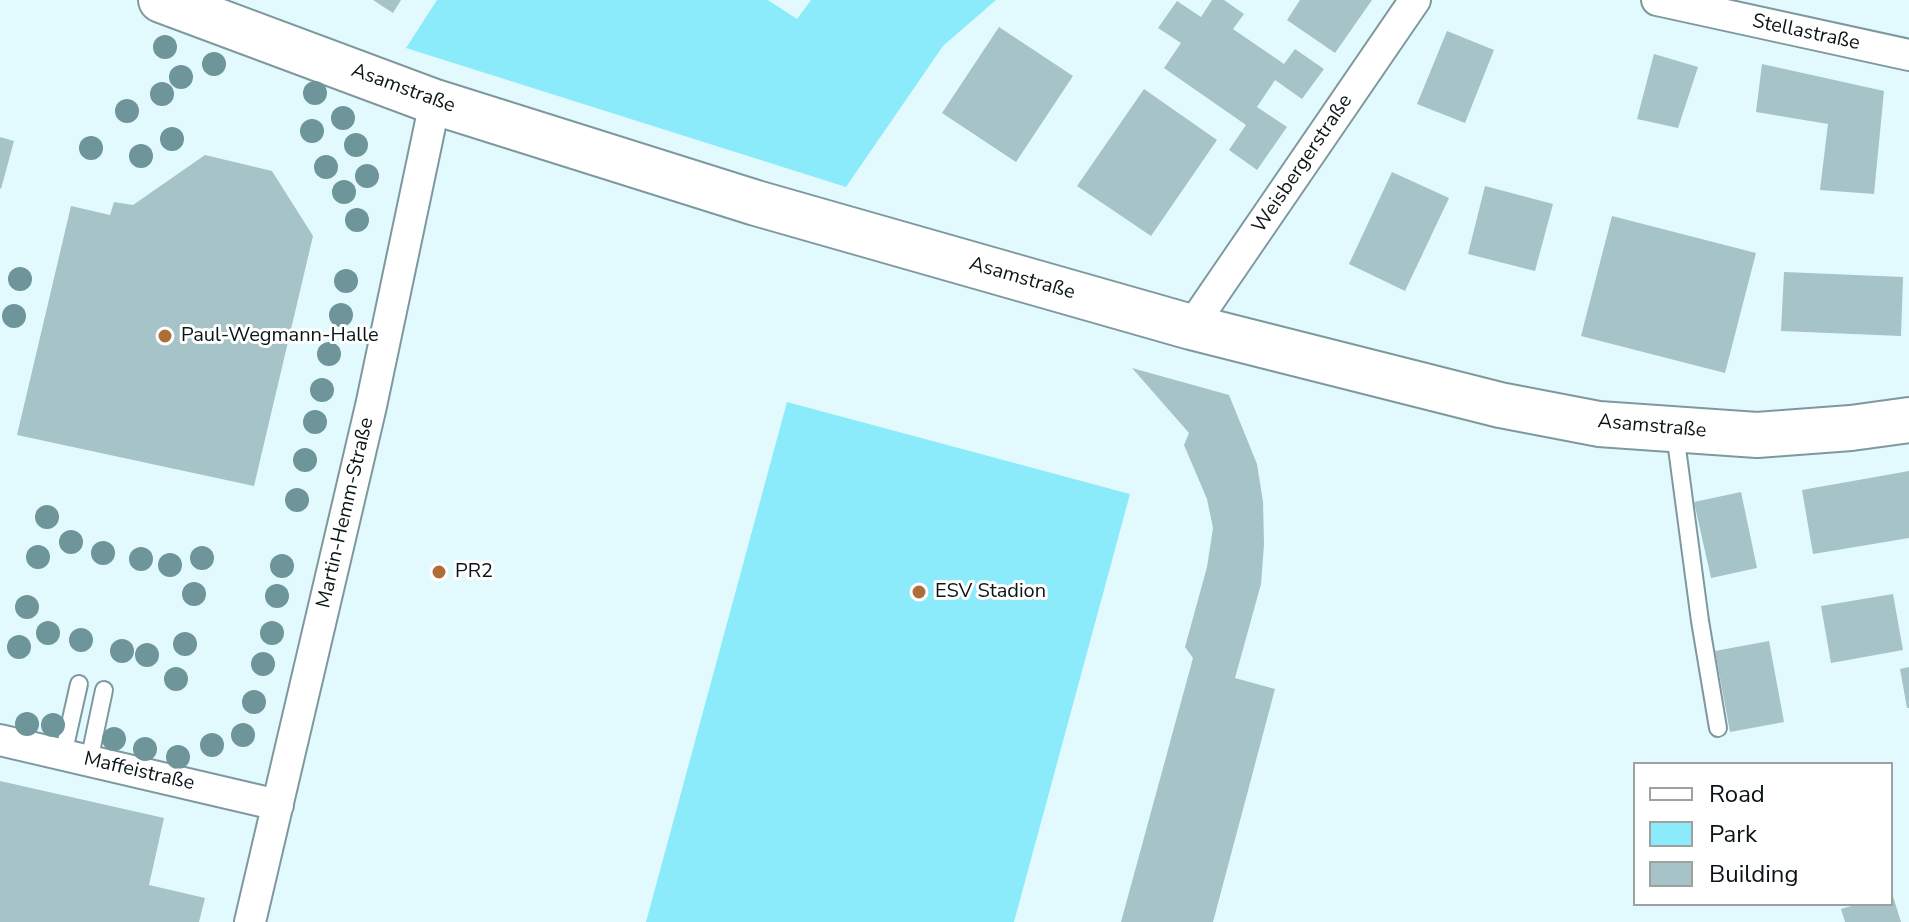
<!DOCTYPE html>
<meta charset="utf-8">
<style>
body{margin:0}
#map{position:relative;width:1909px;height:922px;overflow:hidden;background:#e2fafe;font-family:"Nunito Sans",sans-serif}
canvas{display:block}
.legend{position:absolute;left:1633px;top:762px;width:260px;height:144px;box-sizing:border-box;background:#fff;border:2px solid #9da1a2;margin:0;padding:10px 14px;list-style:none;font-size:24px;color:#0b1517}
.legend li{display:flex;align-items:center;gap:16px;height:40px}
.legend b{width:40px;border:2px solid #9da1a2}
</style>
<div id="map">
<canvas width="1909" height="922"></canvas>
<ul class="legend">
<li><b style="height:10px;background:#fff"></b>Road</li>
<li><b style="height:22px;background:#8cebfb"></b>Park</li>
<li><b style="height:22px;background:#a6c3c8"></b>Building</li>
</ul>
</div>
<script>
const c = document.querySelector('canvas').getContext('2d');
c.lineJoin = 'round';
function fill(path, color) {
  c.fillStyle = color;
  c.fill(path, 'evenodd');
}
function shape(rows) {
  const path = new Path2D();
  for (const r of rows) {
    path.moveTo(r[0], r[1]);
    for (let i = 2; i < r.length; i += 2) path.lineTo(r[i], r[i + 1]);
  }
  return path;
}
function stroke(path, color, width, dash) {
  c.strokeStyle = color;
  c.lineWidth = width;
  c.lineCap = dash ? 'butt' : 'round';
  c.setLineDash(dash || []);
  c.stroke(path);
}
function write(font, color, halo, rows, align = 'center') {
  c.font = font + ' "Nunito Sans",sans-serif';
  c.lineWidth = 6;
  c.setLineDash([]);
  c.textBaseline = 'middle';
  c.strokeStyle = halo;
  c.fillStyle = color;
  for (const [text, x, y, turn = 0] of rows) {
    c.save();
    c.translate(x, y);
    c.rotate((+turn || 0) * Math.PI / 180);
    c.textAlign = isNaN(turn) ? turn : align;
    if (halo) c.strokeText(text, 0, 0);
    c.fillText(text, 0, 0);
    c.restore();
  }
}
const green = shape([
 [437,0,768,0,797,19,811,0,996,0,943,46,846,187,406,48],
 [787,402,1130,494,1014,922,646,922]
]);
const building = shape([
 [373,0,401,0,393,13],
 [1212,0,1224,0,1244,14,1233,29,1284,64,1295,49,1324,69,1302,99,1275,80,1257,107,1287,127,1257,170,1229,150,1246,125,1164,68,1181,43,1158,28,1177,1,1201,17],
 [1300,0,1372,0,1335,53,1287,20],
 [999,27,1073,76,1016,162,942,113],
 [1447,31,1494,50,1465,123,1417,104],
 [1654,54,1698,67,1678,128,1637,119],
 [1762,64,1884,91,1874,194,1820,190,1828,124,1756,112],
 [1144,89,1217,140,1151,236,1077,186],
 [0,137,14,141,1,189,0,188],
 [205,155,272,171,313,236,254,486,17,435,71,206,110,215,114,202,133,205],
 [1392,172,1449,198,1405,291,1349,264],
 [1485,186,1553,204,1535,271,1468,254],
 [1612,216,1756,253,1725,373,1581,336],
 [1784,272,1903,277,1901,336,1781,331],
 [1132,368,1229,395,1257,464,1263,502,1264,544,1261,584,1235,678,1275,689,1213,922,1121,922,1193,658,1185,647,1207,567,1213,528,1207,499,1184,445,1189,433],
 [1909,471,1909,538,1813,554,1802,490],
 [1741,492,1757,568,1711,578,1694,502],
 [1893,594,1903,650,1831,663,1821,606],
 [1769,641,1784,722,1730,732,1715,651],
 [1909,667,1909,708,1907,708,1900,669],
 [0,781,164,818,149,885,205,898,199,922,0,922],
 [1892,893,1901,922,1845,922,1841,909,1858,904,1891,904]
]);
const lane = shape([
 [1675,433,1700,621,1718,728],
 [63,755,79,684],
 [89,761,104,690]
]);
const street = shape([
 [1657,0,1909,55],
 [1191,327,1415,0],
 [0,740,278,805],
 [250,922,371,406,435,102]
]);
const secondary = shape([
 [161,0,435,102,756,203,1191,327,1500,405,1599,424,1757,435,1851,428,1909,420]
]);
const trees = [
 [165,47],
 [214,64],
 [181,77],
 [315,93],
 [162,94],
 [127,111],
 [343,118],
 [312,131],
 [172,139],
 [356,145],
 [91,148],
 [141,156],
 [326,167],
 [367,176],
 [344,192],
 [357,220],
 [20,279],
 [346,281],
 [341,315],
 [14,316],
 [329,354],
 [322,390],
 [315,422],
 [305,460],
 [297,500],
 [47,517],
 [71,542],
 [103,553],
 [38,557],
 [202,558],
 [141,559],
 [170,565],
 [282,566],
 [194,594],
 [277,596],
 [27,607],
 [48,633],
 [272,633],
 [81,640],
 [185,644],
 [19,647],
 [122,651],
 [147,655],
 [263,664],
 [176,679],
 [254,702],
 [27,724],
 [53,725],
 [243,735],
 [114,739],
 [212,745],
 [145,749],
 [178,757]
];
const markers = [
 [165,336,8,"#af6e37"],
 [439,572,8,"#af6e37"],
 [919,592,8,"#af6e37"]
];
const streetNames = [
 ["Stellastraße",1806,33,12],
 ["Asamstraße",403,89,20],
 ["Weisbergerstraße",1303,164,-56],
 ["Asamstraße",1022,279,16],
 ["Asamstraße",1652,427,5],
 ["Martin-Hemm-Straße",346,513,-77],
 ["Maffeistraße",139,772,13]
];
const poiNames = [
 ["Paul-Wegmann-Halle",181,336],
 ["PR2",455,572],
 ["ESV Stadion",935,592]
];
fill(green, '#8cebfb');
fill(building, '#a6c3c8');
stroke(lane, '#7e999e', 20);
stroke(street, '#7e999e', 34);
stroke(secondary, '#7e999e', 48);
stroke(lane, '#fff', 16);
stroke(street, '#fff', 30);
stroke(secondary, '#fff', 44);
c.fillStyle = '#6d959a';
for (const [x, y] of trees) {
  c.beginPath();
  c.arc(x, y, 12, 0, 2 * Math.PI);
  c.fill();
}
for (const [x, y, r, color] of markers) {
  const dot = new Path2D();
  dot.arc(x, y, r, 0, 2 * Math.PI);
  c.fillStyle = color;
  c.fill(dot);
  stroke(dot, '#fff', 3);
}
write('20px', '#0b1517', '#fff', streetNames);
write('20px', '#0b1517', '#fff', poiNames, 'left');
</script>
